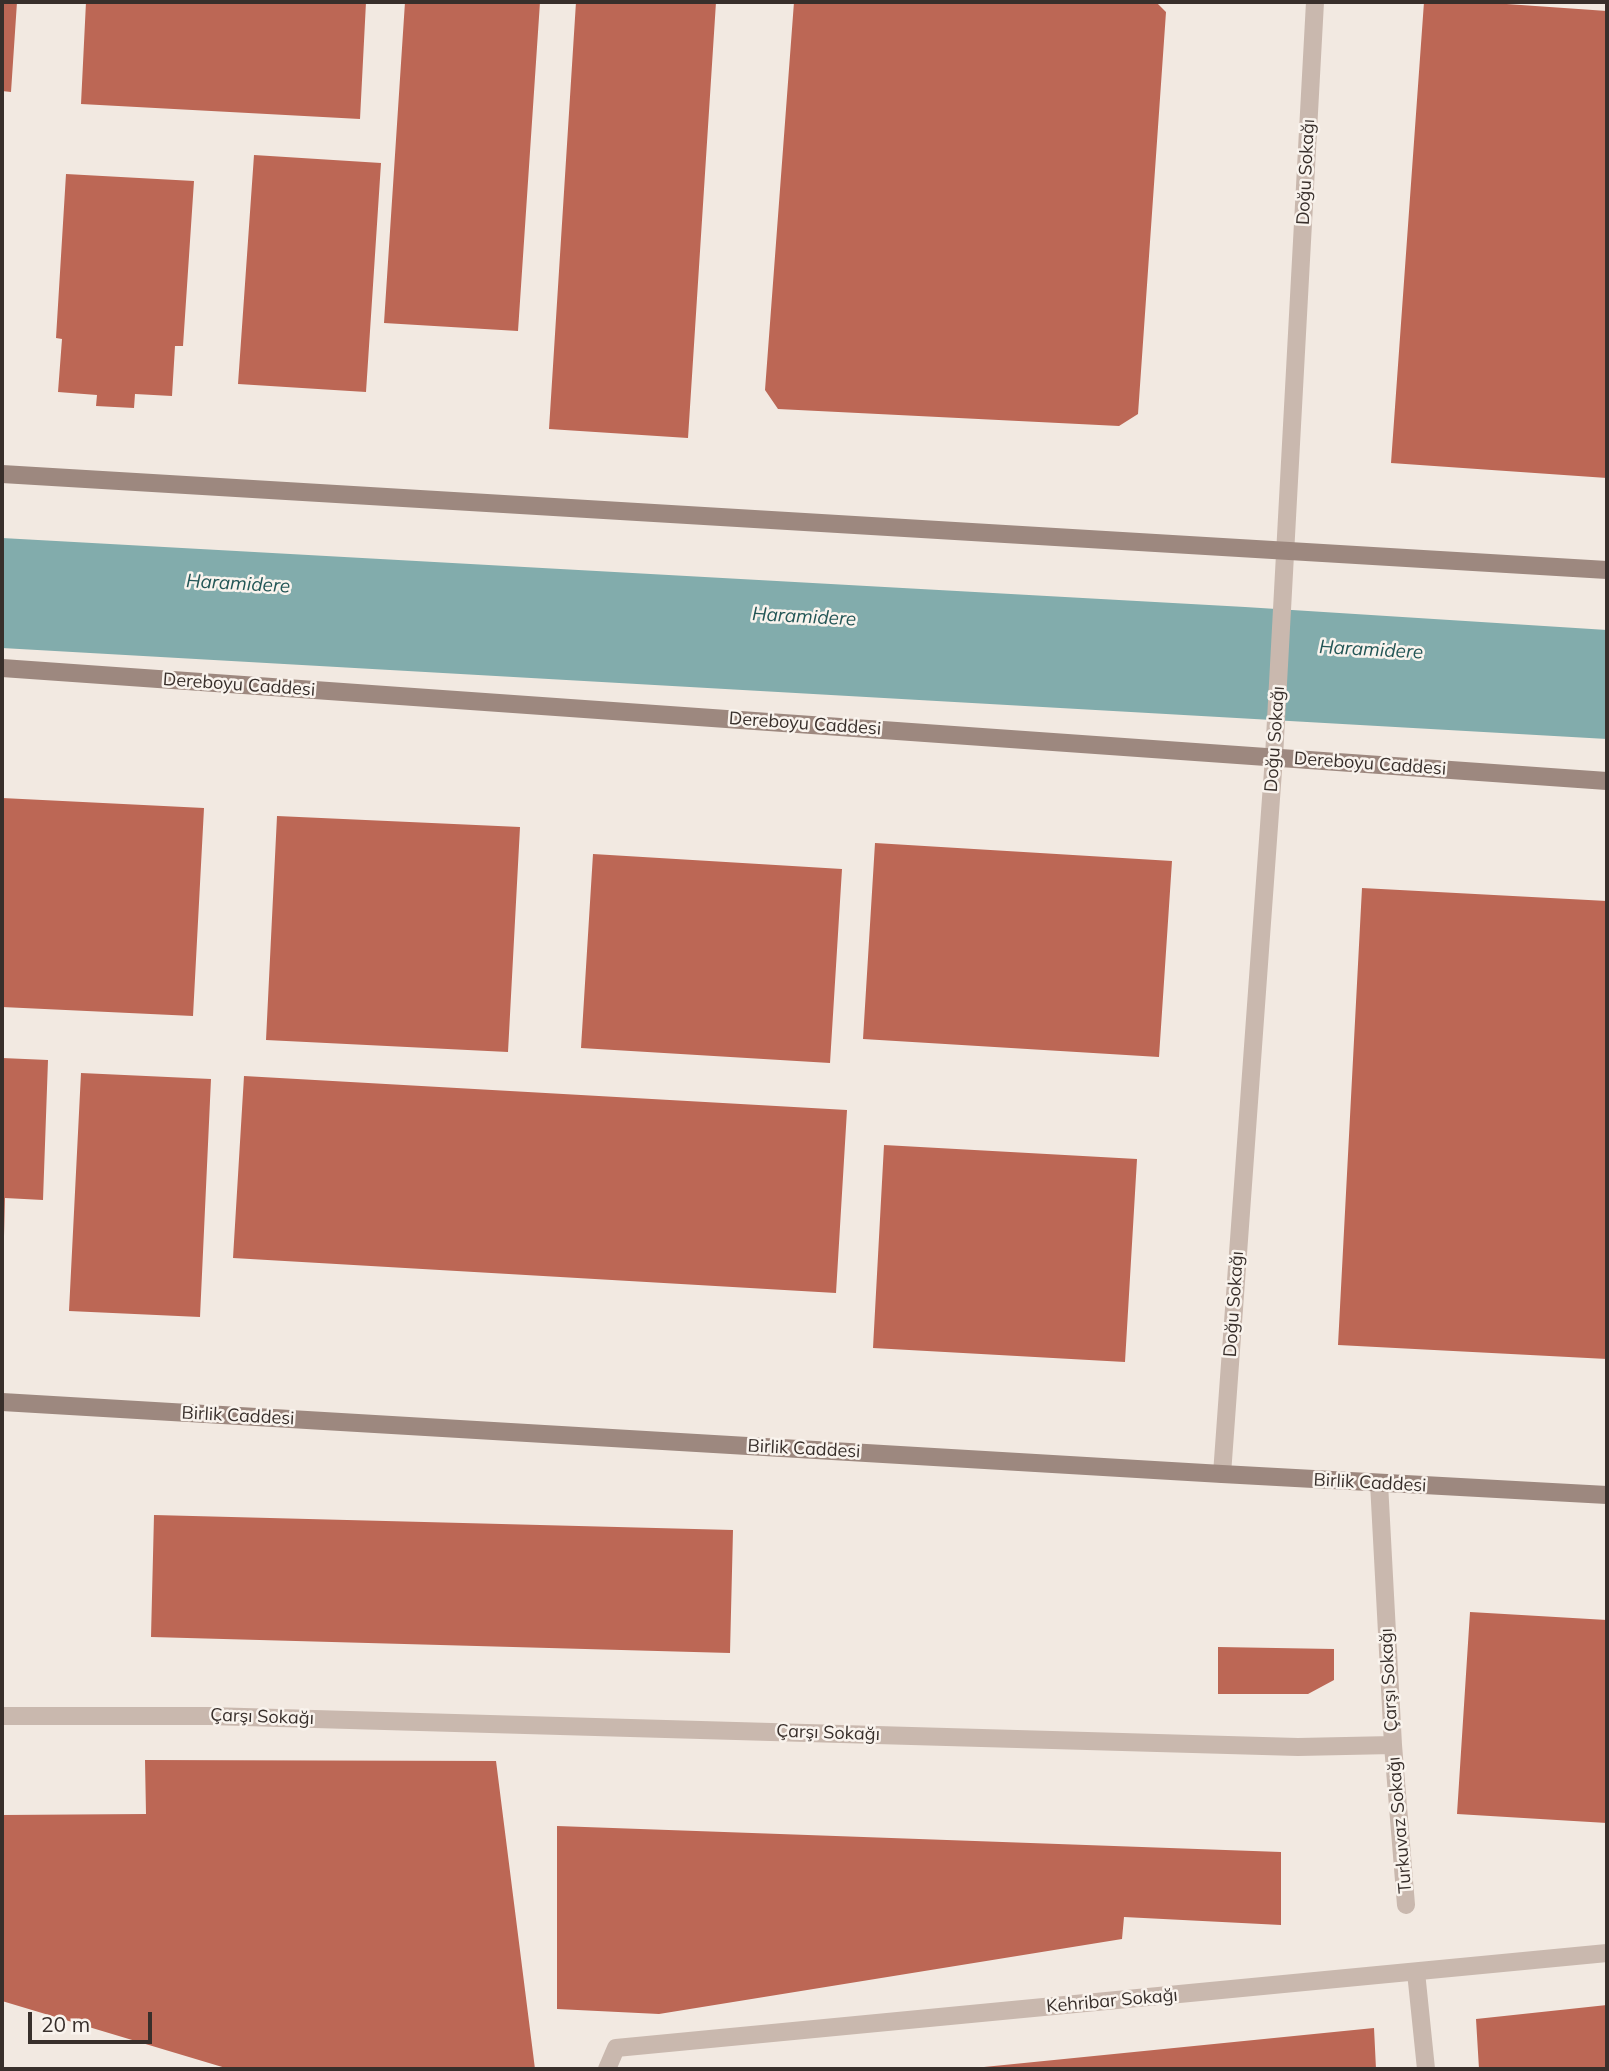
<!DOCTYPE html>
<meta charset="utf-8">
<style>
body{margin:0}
#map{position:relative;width:1609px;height:2071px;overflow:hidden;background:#f2e9e1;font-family:Mulish,sans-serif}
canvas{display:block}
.frame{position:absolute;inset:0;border:4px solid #382f2b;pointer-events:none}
.scale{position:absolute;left:28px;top:2012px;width:124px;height:32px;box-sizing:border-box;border:4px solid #382f2b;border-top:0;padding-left:9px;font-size:21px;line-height:24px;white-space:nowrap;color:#382f2b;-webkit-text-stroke:5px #f9f3ed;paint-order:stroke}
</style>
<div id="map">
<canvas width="1609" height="2071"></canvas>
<div class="frame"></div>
<div class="scale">20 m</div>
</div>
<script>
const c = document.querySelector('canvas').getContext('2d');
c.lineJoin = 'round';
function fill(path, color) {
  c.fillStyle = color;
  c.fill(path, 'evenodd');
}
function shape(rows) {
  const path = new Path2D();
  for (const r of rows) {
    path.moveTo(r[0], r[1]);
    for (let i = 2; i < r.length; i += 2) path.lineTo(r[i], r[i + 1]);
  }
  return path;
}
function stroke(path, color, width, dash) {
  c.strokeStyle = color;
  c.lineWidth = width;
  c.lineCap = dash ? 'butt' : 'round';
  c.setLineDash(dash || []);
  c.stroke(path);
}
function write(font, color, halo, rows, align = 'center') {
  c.font = font + ' Mulish,sans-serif';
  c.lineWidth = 5;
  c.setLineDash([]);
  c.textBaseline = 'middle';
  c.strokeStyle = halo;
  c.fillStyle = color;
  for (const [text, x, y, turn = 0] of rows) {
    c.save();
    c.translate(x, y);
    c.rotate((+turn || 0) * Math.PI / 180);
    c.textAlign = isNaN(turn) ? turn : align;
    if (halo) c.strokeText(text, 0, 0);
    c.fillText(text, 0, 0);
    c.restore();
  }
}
const water = shape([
 [2,538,1245,607,1607,630,1607,739,2,648]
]);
const building = shape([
 [2,2,17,2,11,92,2,91],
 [86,2,366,2,360,119,81,104],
 [405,2,540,2,518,331,384,323],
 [576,2,716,2,688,438,549,429],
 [794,2,1156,2,1166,12,1138,414,1119,426,778,409,765,390],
 [1424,2,1478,2,1607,11,1607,478,1391,463],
 [254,155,381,163,366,392,238,384],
 [66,174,194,181,183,346,175,346,172,396,135,394,134,408,96,406,97,395,58,392,62,339,56,338],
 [2,798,204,808,193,1016,2,1007],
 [277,816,520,827,508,1052,266,1040],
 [875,843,1172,861,1159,1057,863,1039],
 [593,854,842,869,830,1063,581,1048],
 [1362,888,1607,901,1607,1359,1338,1345],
 [2,1058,48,1060,43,1200,5,1198,4,1236,2,1236],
 [81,1073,211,1079,200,1317,69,1311],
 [244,1076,847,1110,836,1293,233,1258],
 [884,1145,1137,1159,1125,1362,873,1348],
 [154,1515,733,1530,730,1653,151,1637],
 [1470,1612,1607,1620,1607,1823,1457,1814],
 [1218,1647,1334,1649,1334,1680,1308,1694,1218,1694],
 [145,1760,496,1761,535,2069,229,2069,2,2001,2,1815,146,1814],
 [557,1826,1281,1852,1281,1925,1124,1917,1122,1939,659,2014,557,2009],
 [1607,2005,1607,2069,1479,2069,1476,2019],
 [1374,2028,1376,2069,984,2069,984,2067]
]);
const street = shape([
 [1222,1474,1274,757,1315,2],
 [1379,1483,1393,1745,1406,1905],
 [2,1716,209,1716,1298,1747,1393,1745],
 [1416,1972,1426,2069],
 [607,2069,616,2048,1607,1953]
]);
const secondary = shape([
 [2,474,1607,570],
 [2,668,1607,781],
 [2,1402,1222,1474,1607,1495]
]);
const streetNames = [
 ["Doğu Sokağı",1306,172,-87],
 ["Dereboyu Caddesi",239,685,4],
 ["Dereboyu Caddesi",805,724,4],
 ["Doğu Sokağı",1275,739,-86],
 ["Dereboyu Caddesi",1370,764,4],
 ["Doğu Sokağı",1234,1304,-86],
 ["Birlik Caddesi",238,1416,3],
 ["Birlik Caddesi",804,1449,3],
 ["Birlik Caddesi",1370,1483,3],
 ["Çarşı Sokağı",1389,1680,-93],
 ["Çarşı Sokağı",262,1717,2],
 ["Çarşı Sokağı",828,1733,2],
 ["Turkuvaz Sokağı",1400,1825,-95],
 ["Kehribar Sokağı",1112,2001,-5]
];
const waterNames = [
 ["Haramidere",238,584,3],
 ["Haramidere",804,617,3],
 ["Haramidere",1371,650,3]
];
fill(water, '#82acac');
fill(building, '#bc6755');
stroke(street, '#c9b8ae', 18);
stroke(secondary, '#9d887f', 18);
write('18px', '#382f2b', '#f9f3ed', streetNames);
write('italic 19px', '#245757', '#f9f3ed', waterNames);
</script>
